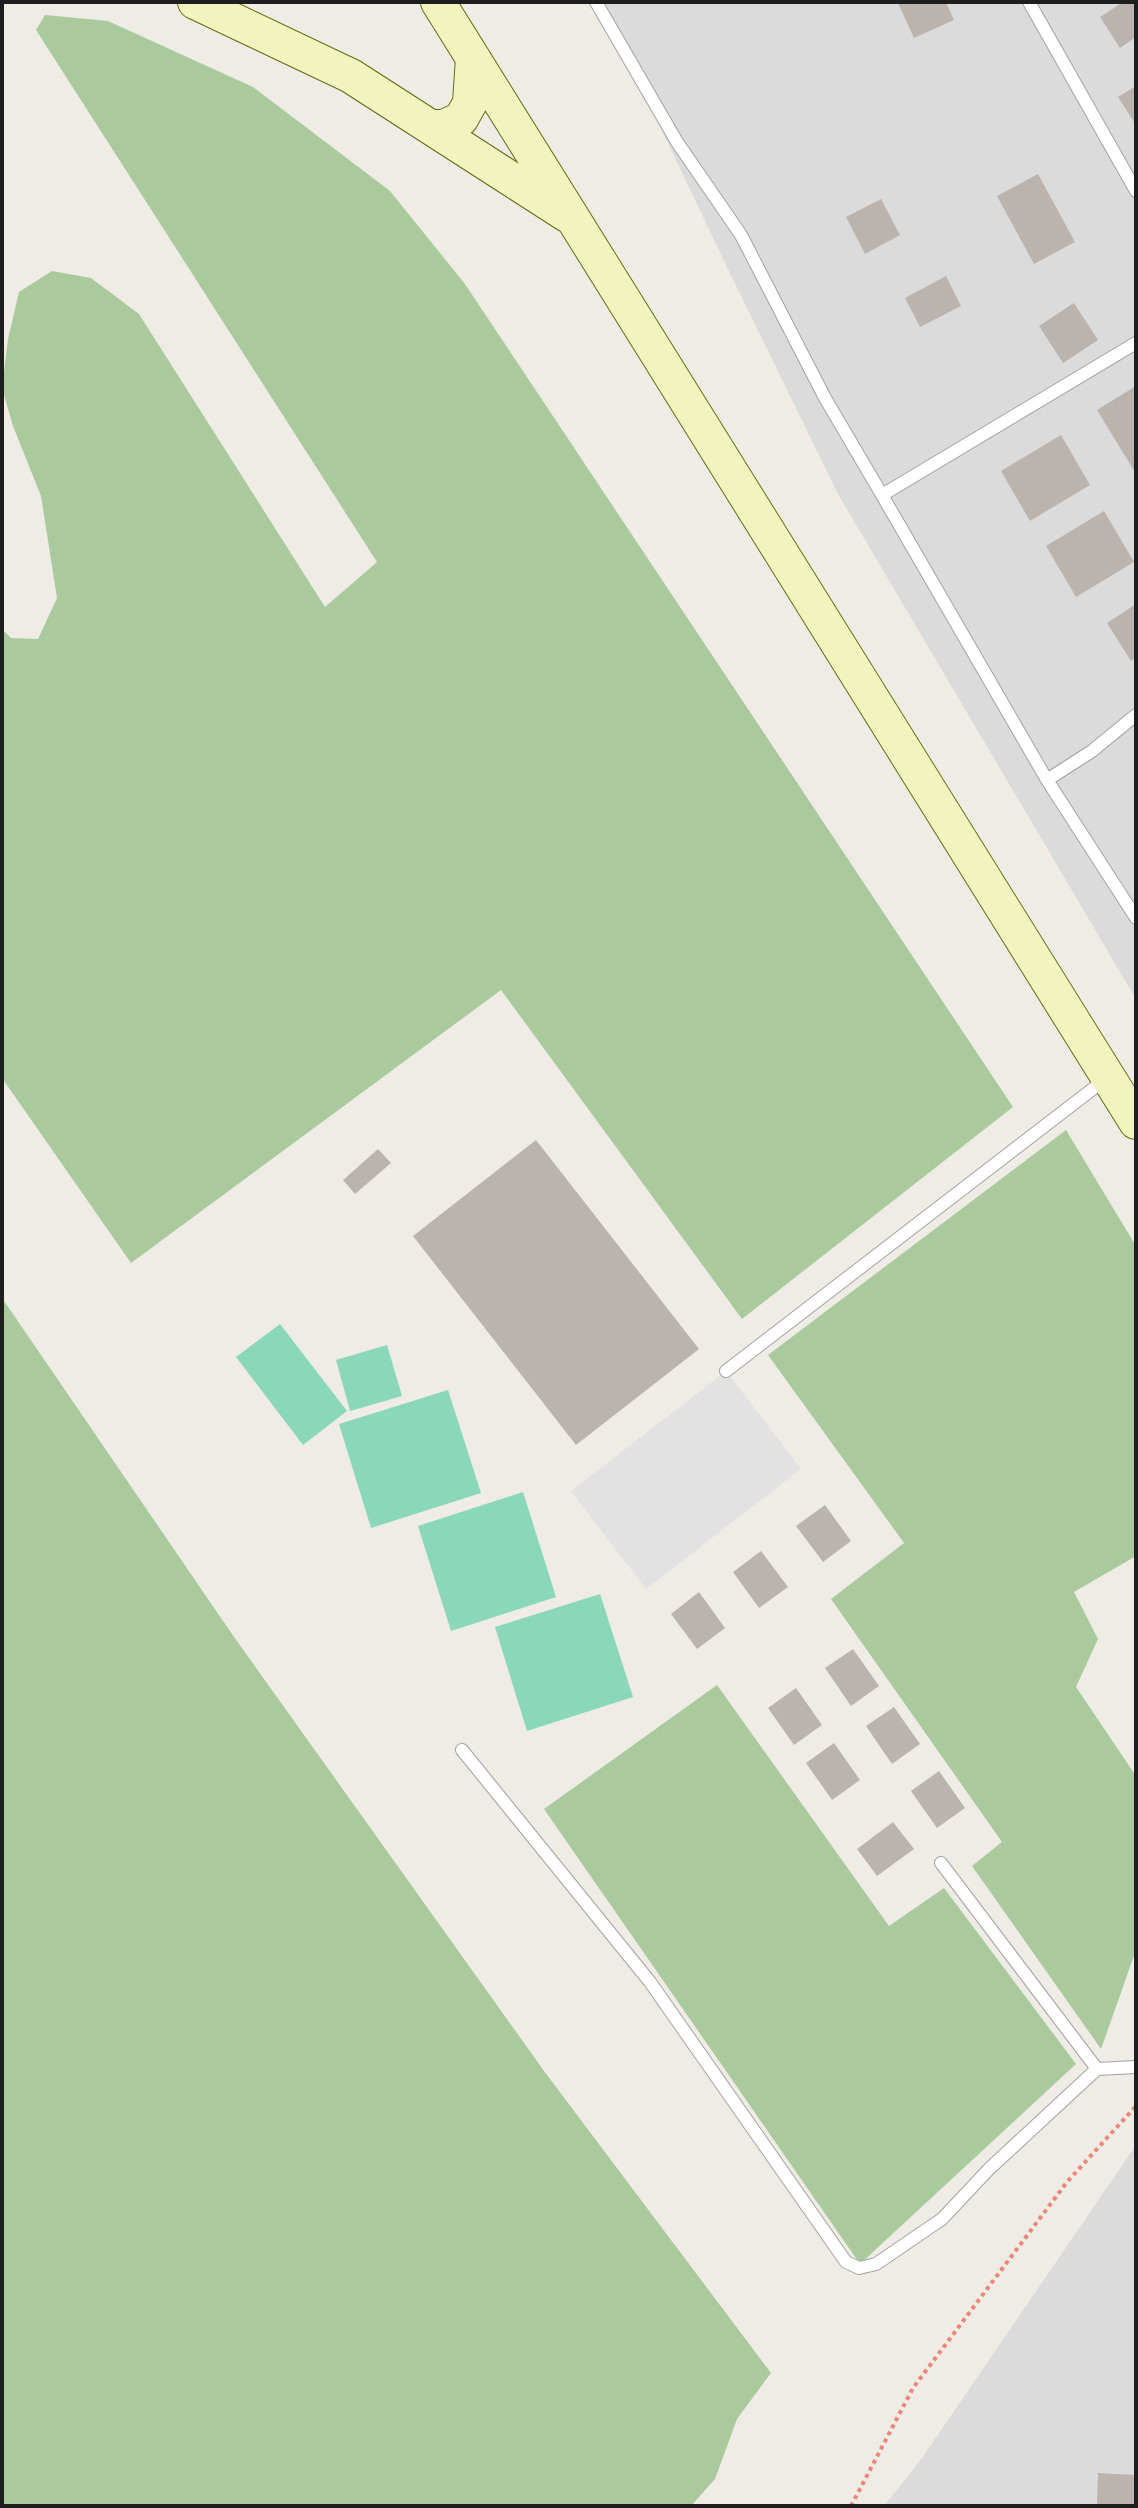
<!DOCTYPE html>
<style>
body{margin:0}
#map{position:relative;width:1138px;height:2508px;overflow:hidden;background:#eeece5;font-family:Ubuntu,sans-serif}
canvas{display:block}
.frame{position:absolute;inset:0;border:4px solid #1e1e1e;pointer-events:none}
</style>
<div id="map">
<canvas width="1138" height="2508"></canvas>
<div class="frame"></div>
</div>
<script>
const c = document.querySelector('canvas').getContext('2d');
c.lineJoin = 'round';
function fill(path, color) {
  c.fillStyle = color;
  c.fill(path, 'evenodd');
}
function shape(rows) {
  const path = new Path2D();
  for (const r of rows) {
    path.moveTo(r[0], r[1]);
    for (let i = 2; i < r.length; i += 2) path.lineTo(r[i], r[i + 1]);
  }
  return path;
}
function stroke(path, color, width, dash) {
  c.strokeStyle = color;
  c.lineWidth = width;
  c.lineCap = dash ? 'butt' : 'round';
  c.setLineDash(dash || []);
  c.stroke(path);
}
const residential = shape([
 [601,2,1136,2,1136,999,838,494,725,263],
 [1136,2145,1136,2506,884,2506,922,2458]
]);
const forest = shape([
 [45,15,108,21,253,87,390,191,465,284,1013,1107,742,1319,501,990,131,1263,2,1078,2,629,11,638,38,639,57,598,41,496,13,426,2,388,8,339,19,292,52,271,91,278,139,314,325,607,377,562,36,30],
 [1066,1130,1136,1246,1136,1556,1074,1592,1098,1639,1076,1687,1136,1776,1136,1950,1101,2049,972,1866,1002,1842,831,1599,904,1543,768,1355],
 [2,1298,234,1637,544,2071,771,2373,737,2419,715,2479,691,2506,2,2506],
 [717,1685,889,1926,944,1888,1076,2064,860,2264,544,1809]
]);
const pitch = shape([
 [280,1324,347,1411,303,1445,236,1357],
 [387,1345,402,1396,350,1411,336,1360],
 [448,1390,481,1493,371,1528,339,1424],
 [523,1492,556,1597,451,1631,418,1526],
 [600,1594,633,1697,527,1731,495,1627]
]);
const parking = shape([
 [726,1371,801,1469,646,1589,571,1491]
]);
const building = shape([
 [901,2,946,2,954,20,914,38,898,3],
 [1123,2,1134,2,1136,4,1136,37,1120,48,1100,17],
 [1136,86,1136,125,1118,97],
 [1038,174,1075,242,1034,264,997,196],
 [881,199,900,235,865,254,846,217],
 [946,276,961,306,920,327,905,298],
 [1074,303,1098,340,1063,363,1039,326],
 [1136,386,1136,474,1097,410],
 [1061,435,1090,485,1030,521,1001,471],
 [1104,511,1134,562,1076,597,1046,546],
 [1136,604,1136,657,1131,661,1107,623],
 [536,1140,699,1349,576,1445,413,1236],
 [378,1149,391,1163,355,1194,343,1180],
 [825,1505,851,1541,823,1562,796,1526],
 [761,1551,788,1587,759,1608,733,1572],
 [699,1592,725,1628,697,1649,671,1614],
 [853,1649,879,1686,851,1706,825,1668],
 [796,1688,822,1725,794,1745,768,1708],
 [894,1707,920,1744,892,1764,866,1726],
 [834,1743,860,1780,832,1800,806,1763],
 [939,1771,965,1808,937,1828,911,1791],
 [893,1822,914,1849,877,1876,857,1849],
 [1098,2473,1136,2475,1136,2506,1097,2506]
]);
const path = shape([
 [851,2506,913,2388,1067,2182,1136,2106]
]);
const lane = shape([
 [596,2,677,142,741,235,825,398,882,495],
 [1029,2,1136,191],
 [1136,715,1092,751,1047,780,1136,918],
 [1047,780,882,495,1136,343],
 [726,1371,1107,1078],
 [462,1750,650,1982,846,2262,859,2268,876,2264,942,2219,989,2169,1097,2069],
 [941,1863,1097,2069,1136,2067]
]);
const secondary = shape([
 [195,2,351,76,567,215],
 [438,2,1136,1122],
 [431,127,444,127,461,119,470,103,473,58]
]);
fill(residential, '#dcdbdb');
fill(forest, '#aaca9e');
fill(pitch, '#8ad7ba');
fill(parking, '#e2e2e2');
fill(building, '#bbb4ae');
stroke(lane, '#a2a2a2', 14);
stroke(secondary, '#616d0e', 36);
stroke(path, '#ee8577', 4, [4, 4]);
stroke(lane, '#fff', 12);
stroke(secondary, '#f1f4be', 34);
</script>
